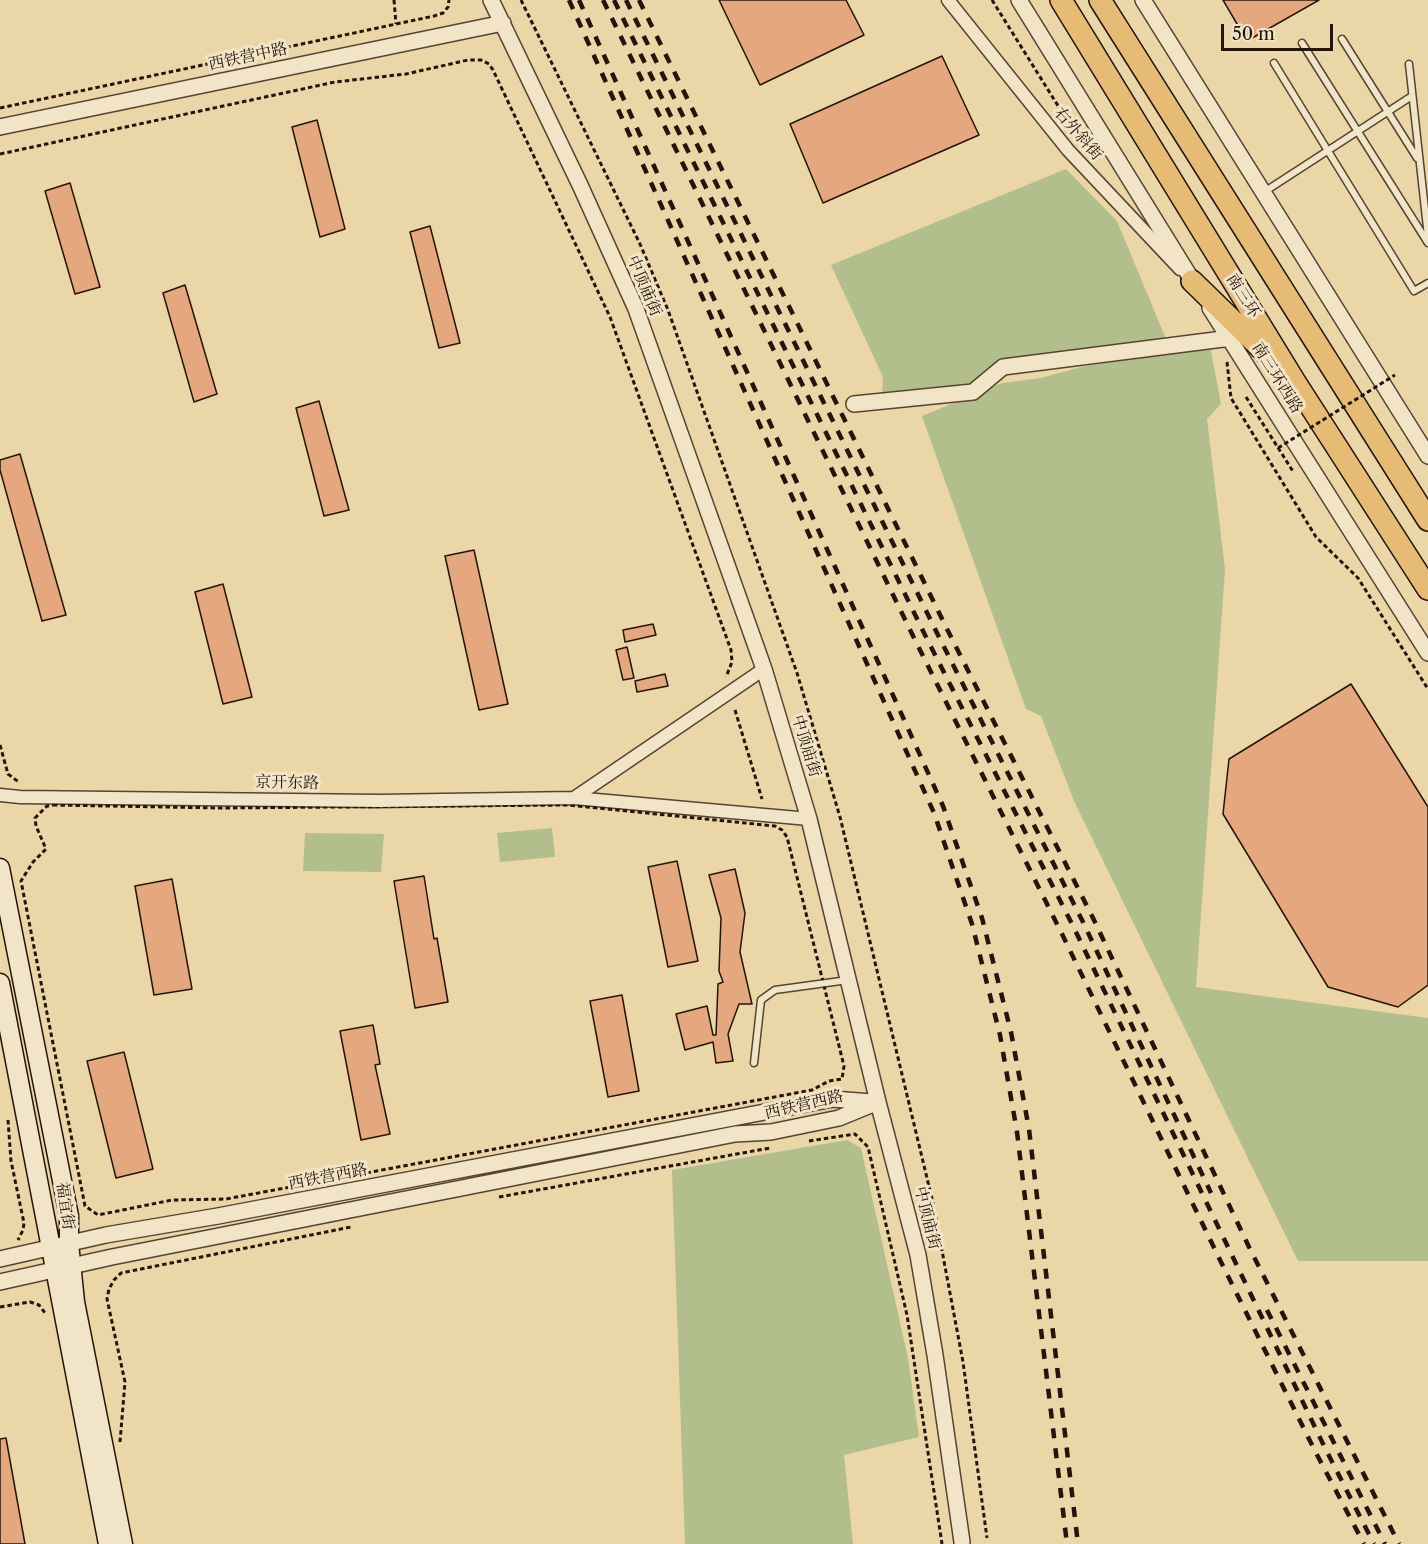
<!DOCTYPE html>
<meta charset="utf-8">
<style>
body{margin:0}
#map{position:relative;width:1428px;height:1544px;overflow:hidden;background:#ebd6a8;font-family:"Libre Caslon Text",serif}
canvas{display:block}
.scale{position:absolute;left:1221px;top:24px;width:112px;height:27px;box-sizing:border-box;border:3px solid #24140c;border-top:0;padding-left:8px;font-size:18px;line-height:21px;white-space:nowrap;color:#24140c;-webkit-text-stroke:4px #f2e4c6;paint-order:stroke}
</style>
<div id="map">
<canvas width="1428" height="1544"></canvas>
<div class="scale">50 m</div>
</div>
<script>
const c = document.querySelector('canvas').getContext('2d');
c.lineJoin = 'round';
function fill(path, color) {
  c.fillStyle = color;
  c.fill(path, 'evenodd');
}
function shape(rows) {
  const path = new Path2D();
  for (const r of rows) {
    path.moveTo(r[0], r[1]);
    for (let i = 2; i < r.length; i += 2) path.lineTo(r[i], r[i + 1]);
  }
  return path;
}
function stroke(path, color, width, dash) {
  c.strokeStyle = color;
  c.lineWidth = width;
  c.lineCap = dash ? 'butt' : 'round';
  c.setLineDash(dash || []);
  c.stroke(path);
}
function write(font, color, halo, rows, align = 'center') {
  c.font = font + ' "Libre Caslon Text","Noto Serif SC",serif';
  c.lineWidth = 6;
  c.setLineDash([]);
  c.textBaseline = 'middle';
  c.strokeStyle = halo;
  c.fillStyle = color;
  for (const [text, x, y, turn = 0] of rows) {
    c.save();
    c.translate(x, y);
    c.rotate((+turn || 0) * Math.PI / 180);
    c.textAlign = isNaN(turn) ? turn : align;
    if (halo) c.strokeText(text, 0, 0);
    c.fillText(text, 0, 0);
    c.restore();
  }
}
const green = shape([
 [1066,169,1117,221,1166,339,1006,360,969,387,882,396,883,377,831,265],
 [1210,346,1221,404,1207,419,1225,569,1196,987,1428,1018,1428,1261,1298,1261,1074,801,1041,716,1026,709,922,416,1002,383,1041,378,1081,367],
 [552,828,555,857,500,862,497,833],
 [305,833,384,834,381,872,303,871],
 [847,1140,861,1148,908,1358,919,1437,844,1455,853,1544,685,1544,672,1170]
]);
const building = shape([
 [719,0,846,0,864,35,760,85,719,0],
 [1223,0,1319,0,1247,41,1223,0],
 [942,56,979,135,823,203,790,124,942,56],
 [317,120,345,229,320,237,292,127,317,120],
 [70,183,100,287,75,294,45,191,70,183],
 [430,226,460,343,439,348,410,232,430,226],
 [185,285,217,394,194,402,163,293,185,285],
 [319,401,349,510,324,516,296,408,319,401],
 [20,454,66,615,42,621,0,470,0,460,20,454],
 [474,550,508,704,479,710,445,556,474,550],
 [223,584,252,697,223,704,195,592,223,584],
 [653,624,656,635,625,642,623,630,653,624],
 [627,647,634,678,623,680,616,650,627,647],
 [665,674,668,686,637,692,635,681,665,674],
 [1351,684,1428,807,1428,985,1398,1007,1328,987,1223,814,1229,759,1351,684],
 [677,861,698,961,668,967,648,867,677,861],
 [735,869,745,913,740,952,752,1004,739,1004,728,1034,733,1061,716,1063,713,1042,685,1050,676,1014,707,1006,713,1035,716,1035,718,984,723,982,719,971,721,918,709,875,735,869],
 [424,876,434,939,437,938,448,1002,415,1008,394,881,424,876],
 [172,879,192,989,154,995,135,886,172,879],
 [622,995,639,1091,608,1097,590,1001,622,995],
 [373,1025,380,1064,375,1065,390,1134,361,1140,340,1031,373,1025],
 [124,1052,153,1169,116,1178,87,1061,124,1052],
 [6,1438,25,1544,0,1544,0,1439,6,1438]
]);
const path = shape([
 [394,0,396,24],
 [521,0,640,244,668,310,797,673,840,817,933,1203,963,1362,987,1538],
 [992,0,1080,141],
 [0,108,434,16,443,13,448,7,449,0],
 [0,154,335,82,406,74,468,60,481,60,489,64,493,70,610,317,731,650,732,662,726,677],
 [1227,362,1231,398,1316,537,1358,578,1428,689],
 [1246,397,1294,473],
 [735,710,762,799],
 [0,745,8,774,20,783],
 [53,805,221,808,567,805,775,826,782,830,787,837,844,1066,842,1079,829,1081,812,1090,226,1199,172,1200,98,1215,85,1206,21,881,33,862,46,849,36,826,35,818,47,806,53,805],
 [8,1120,11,1161,24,1223,23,1230,18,1240],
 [809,1141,855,1134,868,1147,907,1315,942,1544],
 [499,1197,770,1148],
 [0,1307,30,1302,39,1305,45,1313],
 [120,1442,125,1382,107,1299,109,1289,114,1280,121,1273,351,1227]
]);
const service = shape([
 [1342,39,1417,158],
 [1302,43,1428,243],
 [1274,63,1414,291,1428,283],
 [1409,64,1428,237],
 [1264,192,1412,96],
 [754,1063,761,1000,775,990,848,980]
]);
const minor = shape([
 [948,0,1068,150,1180,269],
 [0,795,20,797,379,801,574,798,809,819],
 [574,798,764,669]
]);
const tertiary = shape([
 [491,0,580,185,636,309,764,669,809,819,878,1102,918,1255,935,1355,962,1542],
 [1019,0,1197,288],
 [1143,0,1428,456],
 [0,127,503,23],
 [1210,308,1428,653],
 [854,404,973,392,1003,367,1231,338],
 [0,1259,106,1235,218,1216,833,1099,872,1102],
 [0,1282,112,1257,735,1134,771,1132,839,1118,878,1102]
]);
const secondary = shape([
 [0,868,69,1216,69,1243,75,1302,123,1544],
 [0,983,108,1544]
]);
const trunk = shape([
 [1061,0,1295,382,1428,589],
 [1100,0,1428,520],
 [1192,281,1271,358]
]);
const rail = shape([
 [569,0,934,813,972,924,1000,1035,1017,1132,1067,1544],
 [579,0,943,806,982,918,1011,1032,1029,1129,1078,1544],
 [603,0,917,644,1062,934,1219,1258,1315,1451,1364,1544],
 [614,0,927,639,1073,926,1325,1448,1374,1544],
 [626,0,937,633,1083,922,1211,1193],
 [639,0,947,629,1093,918,1249,1247,1399,1544],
 [1267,1310,1385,1544]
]);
const pathBridge = shape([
 [1278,448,1395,375]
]);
const streetNames = [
 ["西铁营中路",248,57,-12],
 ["右外斜街",1078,134,49],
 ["中顶庙街",644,286,67],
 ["南三环",1243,296,58],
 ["南三环西路",1277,378,58],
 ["中顶庙街",806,746,73],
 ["京开东路",287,783,1],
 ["西铁营西路",804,1105,-13],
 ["西铁营西路",328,1177,-11],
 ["福宜街",65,1206,82],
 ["中顶庙街",927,1218,76]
];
fill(green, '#b2bf8c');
fill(building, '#e5a77d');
stroke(building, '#24140c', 1.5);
stroke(service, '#564433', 9);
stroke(minor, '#564433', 15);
stroke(tertiary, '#564433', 18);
stroke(secondary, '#24140c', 21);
stroke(trunk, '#24140c', 24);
stroke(path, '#24140c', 3, [4.5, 3]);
stroke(service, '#f2e4c6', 6);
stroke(minor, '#f2e4c6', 12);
stroke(tertiary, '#f2e4c6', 15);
stroke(secondary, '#f2e4c6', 18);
stroke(trunk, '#e6bb74', 21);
stroke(rail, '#24140c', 4.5, [10, 10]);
stroke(pathBridge, '#24140c', 3, [4.5, 3]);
write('16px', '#24140c', '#f2e4c6', streetNames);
</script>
